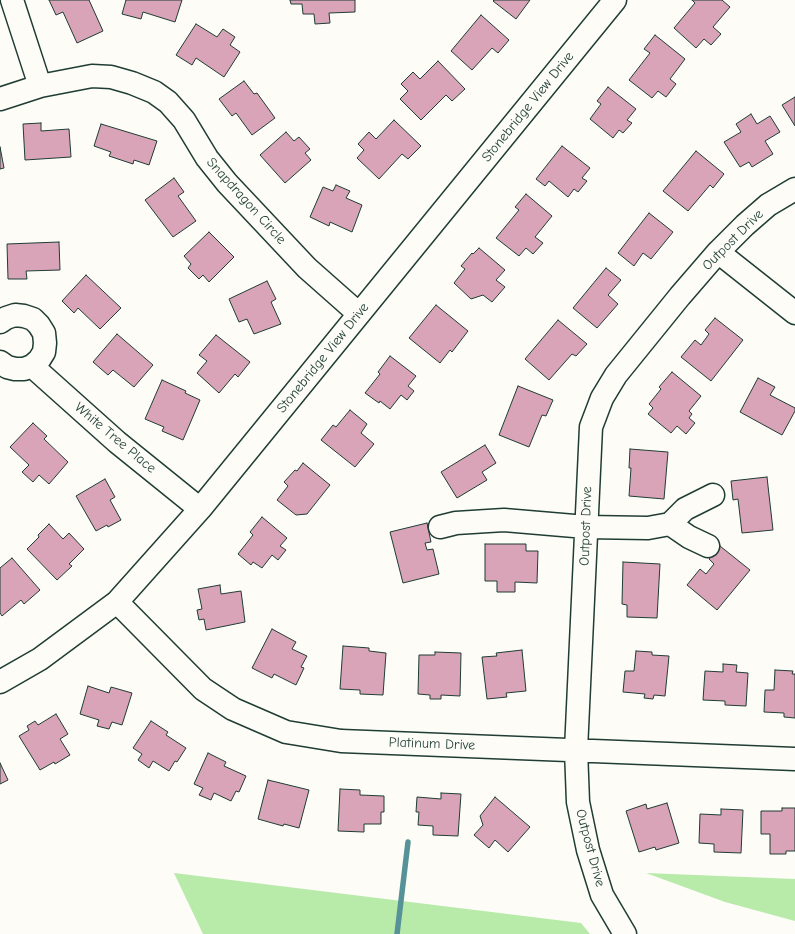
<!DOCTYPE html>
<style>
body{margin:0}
canvas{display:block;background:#fdfcf7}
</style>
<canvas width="795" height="934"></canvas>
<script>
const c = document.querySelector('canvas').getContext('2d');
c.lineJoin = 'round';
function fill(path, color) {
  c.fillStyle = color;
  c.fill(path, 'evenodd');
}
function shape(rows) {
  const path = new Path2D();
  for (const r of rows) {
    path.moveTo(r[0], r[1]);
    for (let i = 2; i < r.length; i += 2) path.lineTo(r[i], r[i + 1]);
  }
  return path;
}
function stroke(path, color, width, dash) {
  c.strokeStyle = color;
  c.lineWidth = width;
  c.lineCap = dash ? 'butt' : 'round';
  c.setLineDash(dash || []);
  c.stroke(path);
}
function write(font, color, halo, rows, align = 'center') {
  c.font = font + ' "Comic Neue",sans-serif';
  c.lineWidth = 4;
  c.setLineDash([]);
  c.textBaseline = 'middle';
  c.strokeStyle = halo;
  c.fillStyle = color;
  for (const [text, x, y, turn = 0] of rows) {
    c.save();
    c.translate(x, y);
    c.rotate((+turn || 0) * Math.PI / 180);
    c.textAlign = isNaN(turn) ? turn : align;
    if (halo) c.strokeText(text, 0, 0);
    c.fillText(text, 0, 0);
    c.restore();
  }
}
const green = shape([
 [174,873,581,923,590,934,203,934],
 [646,873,795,879,795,921,725,902]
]);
const stream = shape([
 [397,934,408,842]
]);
const building = shape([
 [49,0,89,0,103,31,77,43,63,12,56,15,49,0],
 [126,0,182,0,175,22,143,12,141,19,122,14,126,0],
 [290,0,355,0,355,12,329,13,330,23,315,24,314,14,303,14,302,4,291,4,290,0],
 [494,0,530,0,516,19,493,1,494,0],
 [692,0,722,0,730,7,713,27,721,34,711,45,704,39,696,48,674,28,695,3,692,0],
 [481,15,509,40,498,53,492,48,472,70,451,51,481,15],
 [196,24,217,37,223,29,235,37,230,45,240,52,224,77,196,58,192,65,176,55,196,24],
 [655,35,685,59,670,79,676,84,666,97,658,91,652,98,629,80,650,53,644,49,655,35],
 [438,61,465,89,452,101,446,95,421,120,400,99,408,91,401,84,413,72,420,79,438,61],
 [244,81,254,94,257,93,275,118,252,135,236,113,232,116,219,99,244,81],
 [608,87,636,109,627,120,632,123,623,133,619,130,613,138,590,119,601,104,597,101,608,87],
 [795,97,795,126,782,105,795,97],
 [751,114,757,124,770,116,780,132,765,141,773,154,752,167,749,162,740,167,724,142,741,132,736,124,751,114],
 [394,120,421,146,408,159,402,154,379,179,357,158,364,150,358,144,369,132,376,139,394,120],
 [41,123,41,131,69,129,71,157,25,160,23,124,41,123],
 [101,124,157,141,149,165,134,160,133,164,109,156,111,152,94,146,101,124],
 [286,132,294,141,299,137,310,149,305,153,311,160,285,183,260,155,286,132],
 [562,146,590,168,582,178,587,181,578,192,574,189,568,197,549,181,545,186,536,179,562,146],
 [0,147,4,168,0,169,0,147],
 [696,151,724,174,713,188,710,185,688,211,663,191,696,151],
 [174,178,184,192,178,196,196,221,173,237,145,200,174,178],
 [336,185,350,191,346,198,362,205,352,232,330,222,329,226,310,217,323,187,333,191,336,185],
 [526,194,552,216,535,237,543,243,533,254,526,248,519,256,496,238,519,210,515,207,526,194],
 [649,213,673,232,651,259,643,253,634,266,618,253,649,213],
 [209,232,234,257,209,282,203,275,199,279,188,268,191,264,184,256,209,232],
 [59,242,60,270,26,271,27,279,8,279,7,244,59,242],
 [479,248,505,270,496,280,505,287,492,302,483,295,471,299,454,283,465,269,461,266,472,253,473,254,479,248],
 [606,268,621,280,608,295,618,304,597,328,573,308,606,268],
 [86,275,121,308,100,329,78,308,74,313,62,301,86,275],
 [267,281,276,299,271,302,281,324,254,334,247,319,239,322,229,299,267,281],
 [436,305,468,331,452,352,450,350,440,363,409,338,436,305],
 [715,318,743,340,711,381,681,357,695,340,701,345,709,334,705,330,715,318],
 [558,320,587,344,576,356,572,354,549,380,525,359,558,320],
 [117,334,153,365,134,387,113,370,108,375,93,362,117,334],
 [216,335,250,362,238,377,235,374,219,393,197,373,207,361,199,355,216,335],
 [390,356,416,376,408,386,414,391,407,400,401,395,390,409,380,401,379,403,365,393,380,374,378,372,390,356],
 [672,372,701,396,689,411,692,414,689,418,695,423,686,434,677,426,671,433,648,414,653,408,649,404,661,389,659,387,672,372],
 [758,378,775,387,770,395,795,408,795,411,782,435,740,412,758,378],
 [162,380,186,391,185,393,200,400,183,440,162,431,164,427,145,419,162,380],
 [518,386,553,400,546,416,542,415,529,447,499,435,518,386],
 [350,410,367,424,361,433,374,444,355,467,321,440,333,425,336,427,350,410],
 [33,423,47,436,44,439,68,462,49,484,39,475,33,482,22,472,29,465,10,447,33,423],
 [485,445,496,463,482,472,487,480,457,498,441,472,485,445],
 [630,449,668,452,664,499,629,496,631,468,629,468,630,449],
 [303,463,330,485,307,514,296,515,277,500,288,486,284,482,295,470,297,471,303,463],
 [767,477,773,530,742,533,738,499,733,500,731,481,767,477],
 [105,479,115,497,110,500,121,520,108,527,107,525,96,531,76,496,105,479],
 [262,517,287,538,280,546,286,550,278,560,272,555,262,568,253,562,251,565,238,554,253,535,250,532,262,517],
 [427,523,431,542,425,543,427,550,433,549,439,574,403,583,390,532,427,523],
 [49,524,63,539,69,533,84,549,69,564,72,566,57,580,27,549,39,537,38,535,49,524],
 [485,544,526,544,526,551,538,551,537,583,515,582,515,592,497,592,497,581,485,581,485,544],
 [720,546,750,570,717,610,687,585,700,569,706,574,714,564,709,559,720,546],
 [12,558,40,590,24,604,21,600,2,616,0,613,0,568,12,558],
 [623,562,660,564,657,618,627,617,627,605,622,604,623,562],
 [220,585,221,594,241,591,245,622,206,630,204,619,199,620,197,610,202,609,198,589,220,585],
 [272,629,296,642,292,649,307,656,301,667,304,668,296,685,274,674,272,678,252,668,272,629],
 [343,646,369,648,369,651,386,653,383,695,360,694,360,690,340,689,343,646],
 [522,650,526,691,506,693,507,697,487,699,482,657,497,656,496,653,522,650],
 [636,651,652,652,652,655,669,656,665,696,654,695,653,699,644,698,645,694,623,692,625,671,634,671,636,651],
 [435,652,461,653,460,696,441,695,441,699,430,699,430,695,418,694,419,655,435,655,435,652],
 [723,664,737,665,736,672,748,673,746,706,725,705,725,701,703,700,705,671,723,672,723,664],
 [775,670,793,671,792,674,795,674,795,718,784,717,784,713,764,712,765,690,774,690,775,670],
 [88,686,109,693,111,687,132,693,122,725,112,722,109,729,97,726,99,720,80,714,88,686],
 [56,714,68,734,60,739,70,755,55,764,54,762,40,770,19,736,29,730,27,726,35,721,38,725,56,714],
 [151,721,168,732,166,735,186,748,177,762,175,761,169,771,153,761,149,768,138,760,142,754,133,748,151,721],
 [208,753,226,762,224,766,246,776,239,792,236,791,231,801,214,793,211,800,199,795,203,788,194,784,208,753],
 [0,763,8,780,0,784,0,763],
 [268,780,309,790,299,828,284,824,283,826,258,819,268,780],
 [340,789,360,790,360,795,384,796,384,812,381,812,381,824,364,824,364,832,338,831,340,789],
 [441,793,461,794,458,836,433,835,433,826,418,825,419,812,416,812,417,797,441,799,441,793],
 [495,797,530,827,508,852,495,840,489,848,474,835,483,825,480,816,495,797],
 [667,803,679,843,656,850,655,847,639,852,626,811,646,804,647,809,667,803],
 [782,808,795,808,795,851,786,851,786,854,770,854,770,834,761,834,761,811,782,811,782,808],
 [721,809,743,810,741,853,714,852,714,844,699,843,700,814,721,815,721,809]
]);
const minor = shape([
 [12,0,40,86],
 [0,99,40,86,92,76,111,77,132,83,154,92,168,102,184,120,207,158,227,183,307,268,359,314],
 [718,252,795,313],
 [0,322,6,318,15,315,24,316,33,319,39,325,44,333,45,343,44,352,39,360,32,366,24,369,15,369,7,367,0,362],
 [32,366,117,442,200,509],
 [670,524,685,509,713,495],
 [440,527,456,523,504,520,586,527,648,528,670,524,689,537,708,546],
 [117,602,203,689,233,709,286,732,341,741,795,759],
 [0,682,40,659,117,602,200,509,615,0],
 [625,934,602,895,588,850,578,802,576,750,591,427,602,398,616,375,680,296,718,252,745,225,768,205,795,189]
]);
const streetNames = [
 ["Stonebridge View Drive",528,107,-51],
 ["Snapdragon Circle",246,201,48],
 ["Outpost Drive",733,240,-45],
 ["Stonebridge View Drive",323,358,-51],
 ["White Tree Place",115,438,40],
 ["Outpost Drive",586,526,-88],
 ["Platinum Drive",432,744,2],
 ["Outpost Drive",590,848,75]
];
fill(green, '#b8eaaa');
stroke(stream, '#579298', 5.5);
fill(building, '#d9a3b8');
stroke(building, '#1f3d34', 1);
stroke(minor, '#1f3d34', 25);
stroke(minor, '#fdfcf7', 22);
write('14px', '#1f3d34', '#fdfcf7', streetNames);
</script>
